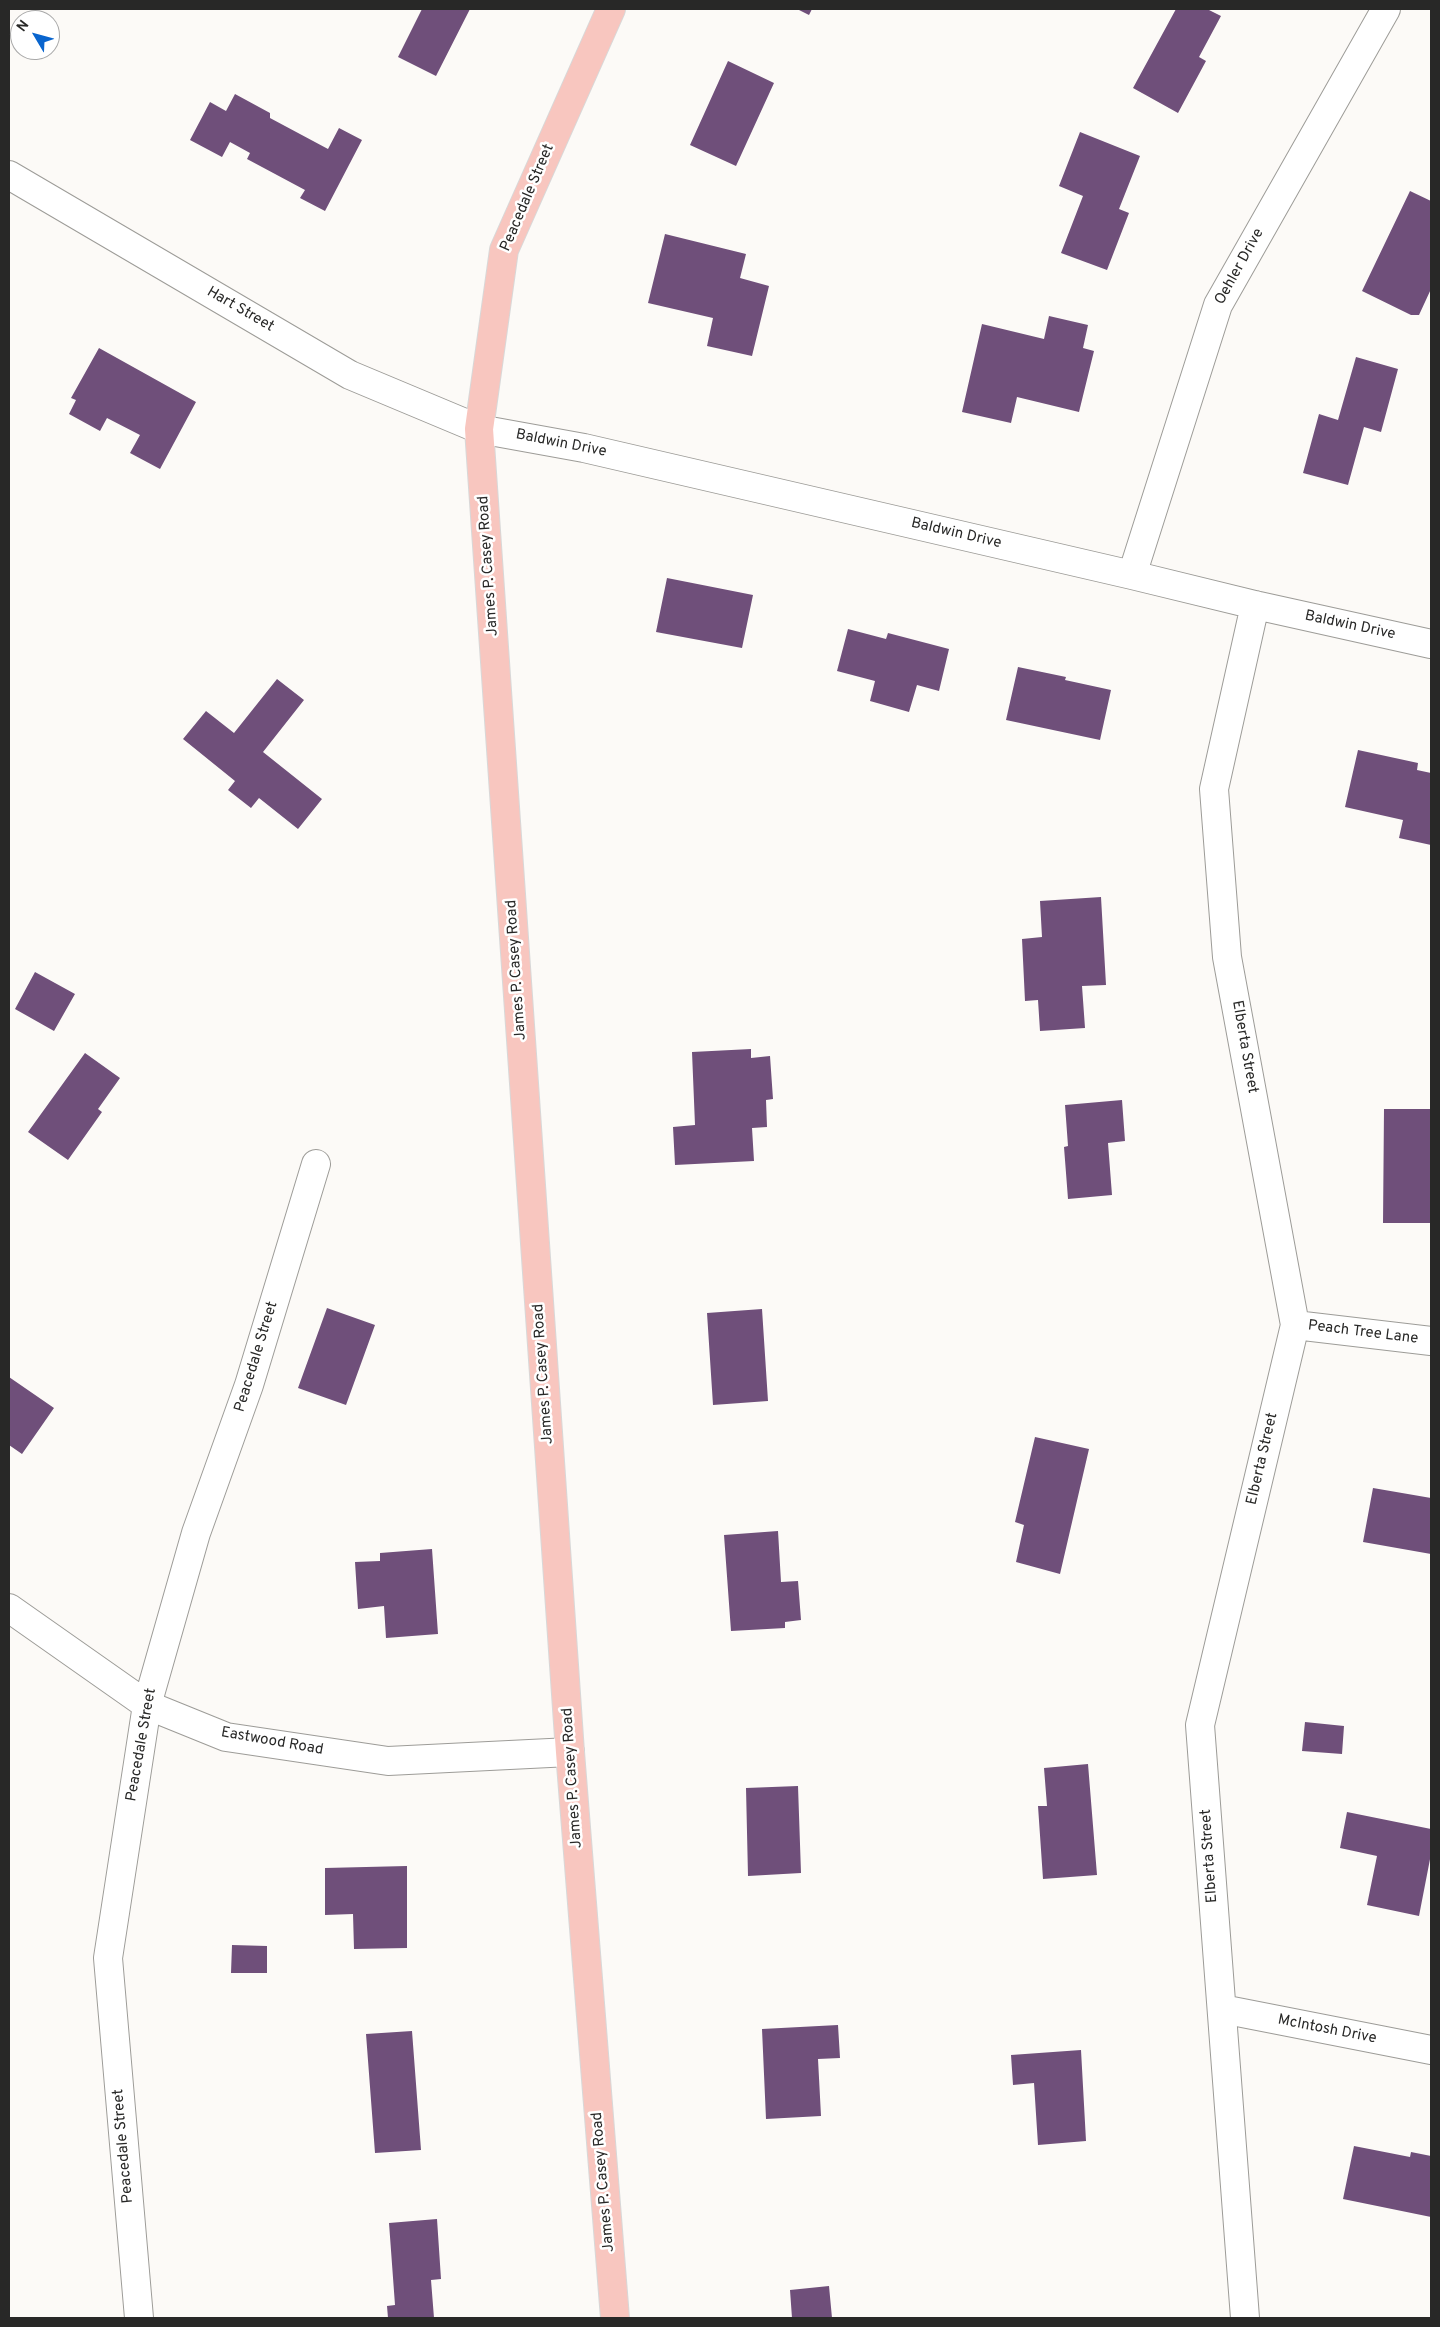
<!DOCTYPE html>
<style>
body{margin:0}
#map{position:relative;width:1440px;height:2327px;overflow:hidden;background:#fcfaf7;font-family:Overpass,sans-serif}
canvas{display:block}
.frame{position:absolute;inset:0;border:10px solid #282827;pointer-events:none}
.north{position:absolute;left:10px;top:10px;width:50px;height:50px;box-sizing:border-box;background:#fff;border:1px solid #a9a9a9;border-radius:50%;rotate:307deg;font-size:14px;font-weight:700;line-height:20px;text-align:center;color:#282827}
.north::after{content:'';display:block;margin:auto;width:18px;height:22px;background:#0965ce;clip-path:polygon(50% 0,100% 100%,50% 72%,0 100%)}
</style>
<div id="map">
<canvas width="1440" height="2327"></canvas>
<div class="frame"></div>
<div class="north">N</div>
</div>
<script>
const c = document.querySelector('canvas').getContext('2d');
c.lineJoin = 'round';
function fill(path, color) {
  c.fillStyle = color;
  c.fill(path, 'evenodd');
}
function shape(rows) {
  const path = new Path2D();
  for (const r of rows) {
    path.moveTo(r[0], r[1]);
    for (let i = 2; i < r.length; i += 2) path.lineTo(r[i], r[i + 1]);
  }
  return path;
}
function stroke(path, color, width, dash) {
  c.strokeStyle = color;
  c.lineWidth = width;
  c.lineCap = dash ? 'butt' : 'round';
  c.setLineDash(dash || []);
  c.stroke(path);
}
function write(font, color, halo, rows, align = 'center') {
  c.font = font + ' Overpass,sans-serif';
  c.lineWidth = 5;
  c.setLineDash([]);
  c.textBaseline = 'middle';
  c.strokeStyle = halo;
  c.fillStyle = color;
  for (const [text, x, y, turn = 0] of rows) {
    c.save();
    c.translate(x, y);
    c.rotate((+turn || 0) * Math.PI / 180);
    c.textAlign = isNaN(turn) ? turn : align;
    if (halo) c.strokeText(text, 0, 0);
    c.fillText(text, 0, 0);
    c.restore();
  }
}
const building = shape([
 [422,9,470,9,436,76,398,57],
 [797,9,812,9,809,15],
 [1176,9,1207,9,1221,16,1199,57,1206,61,1178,113,1133,88],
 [728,61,774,83,736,166,690,145],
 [235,94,270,113,270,118,328,149,339,128,362,140,325,211,300,198,305,190,247,159,250,153,230,142,222,157,190,140,210,102,226,111],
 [1080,132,1140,156,1119,209,1129,213,1107,270,1061,253,1083,196,1059,186],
 [1410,191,1431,201,1431,289,1419,315,1411,315,1362,291],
 [665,234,746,254,740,278,769,286,752,356,707,346,713,318,648,303],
 [1049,316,1088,325,1083,348,1094,351,1079,412,1017,397,1011,423,962,412,982,324,1044,339],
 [99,348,196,402,160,469,130,453,140,435,107,418,100,431,69,414,76,400,71,398],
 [1356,357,1398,369,1381,432,1364,427,1348,485,1303,473,1319,414,1338,420],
 [667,578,753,595,742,648,656,632],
 [848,629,886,639,888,633,949,649,939,691,917,685,909,712,870,701,875,681,837,671],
 [1018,667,1066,677,1065,680,1111,690,1100,740,1006,720],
 [277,679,304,700,263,752,322,799,298,829,259,798,251,808,228,790,235,781,183,739,206,711,234,733],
 [1358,750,1418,763,1417,770,1431,773,1431,845,1399,838,1403,820,1345,807],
 [1101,897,1106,985,1082,986,1085,1028,1040,1031,1038,1000,1025,1001,1022,939,1042,937,1040,901],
 [35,972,75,994,54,1031,15,1009],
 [751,1049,751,1058,770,1056,773,1099,766,1100,767,1127,752,1128,754,1161,675,1165,673,1127,695,1125,692,1052],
 [85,1053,120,1078,98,1109,102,1112,68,1160,28,1132],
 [1122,1100,1125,1141,1108,1143,1112,1195,1068,1199,1064,1147,1068,1146,1065,1105],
 [1384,1109,1431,1109,1431,1223,1383,1223],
 [327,1308,375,1325,346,1405,298,1388],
 [762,1309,768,1401,713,1405,707,1313],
 [9,1377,54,1408,22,1454,9,1445],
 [1035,1437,1089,1449,1060,1574,1016,1562,1024,1525,1015,1522],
 [1373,1488,1431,1498,1431,1554,1363,1542],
 [778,1531,781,1582,798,1581,801,1620,785,1622,785,1628,731,1631,724,1535],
 [432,1549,438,1634,386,1638,384,1606,358,1609,355,1562,380,1561,380,1553],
 [1305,1722,1344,1726,1342,1754,1302,1751],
 [1088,1764,1097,1875,1043,1879,1038,1806,1047,1806,1044,1768],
 [798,1786,801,1873,748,1876,746,1788],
 [1347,1812,1431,1829,1431,1854,1419,1916,1367,1905,1377,1856,1340,1848],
 [407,1866,407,1948,354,1949,353,1914,325,1915,325,1868],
 [232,1945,267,1946,267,1973,231,1973],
 [838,2025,840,2058,818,2059,821,2116,766,2119,762,2029],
 [412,2031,421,2150,375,2153,366,2034],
 [1081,2050,1086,2141,1038,2145,1034,2083,1013,2085,1011,2055],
 [1354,2146,1410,2157,1411,2152,1431,2156,1431,2217,1343,2199],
 [437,2219,441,2279,431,2280,434,2318,388,2318,387,2306,395,2305,389,2223],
 [829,2286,832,2318,792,2318,790,2290]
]);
const minor = shape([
 [9,175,350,375,479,429,584,448,1132,575,1255,605,1431,644],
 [1132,575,1218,305,1386,9],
 [1295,1325,1431,1341],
 [9,1608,147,1705,226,1737,388,1761,570,1752],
 [1222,2009,1431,2050],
 [139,2318,108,1958,147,1705,196,1533,249,1385,316,1164],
 [1245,2318,1200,1725,1295,1325,1227,957,1214,789,1255,605]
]);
const major = shape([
 [611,9,504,250,479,429,570,1752,615,2318]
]);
const streetNames = [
 ["Peacedale Street",528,198,-67],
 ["Oehler Drive",1240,267,-61],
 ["Hart Street",240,310,30],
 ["Baldwin Drive",561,444,11],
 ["Baldwin Drive",956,534,13],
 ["James P. Casey Road",489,566,-94],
 ["Baldwin Drive",1350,626,12],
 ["James P. Casey Road",517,970,-94],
 ["Elberta Street",1244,1047,80],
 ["Peach Tree Lane",1363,1333,7],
 ["Peacedale Street",257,1357,-73],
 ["James P. Casey Road",544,1374,-94],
 ["Elberta Street",1263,1459,-77],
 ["Eastwood Road",272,1742,10],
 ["Peacedale Street",142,1745,-80],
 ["James P. Casey Road",573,1778,-94],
 ["Elberta Street",1210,1856,-94],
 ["McIntosh Drive",1327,2030,11],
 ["Peacedale Street",124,2146,-95],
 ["James P. Casey Road",604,2182,-95]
];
fill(building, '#6f4f7a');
stroke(minor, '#9d9c98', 30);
stroke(major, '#d8d8d8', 30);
stroke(minor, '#fff', 28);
stroke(major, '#f8c6bf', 28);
write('15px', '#282827', '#fff', streetNames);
</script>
